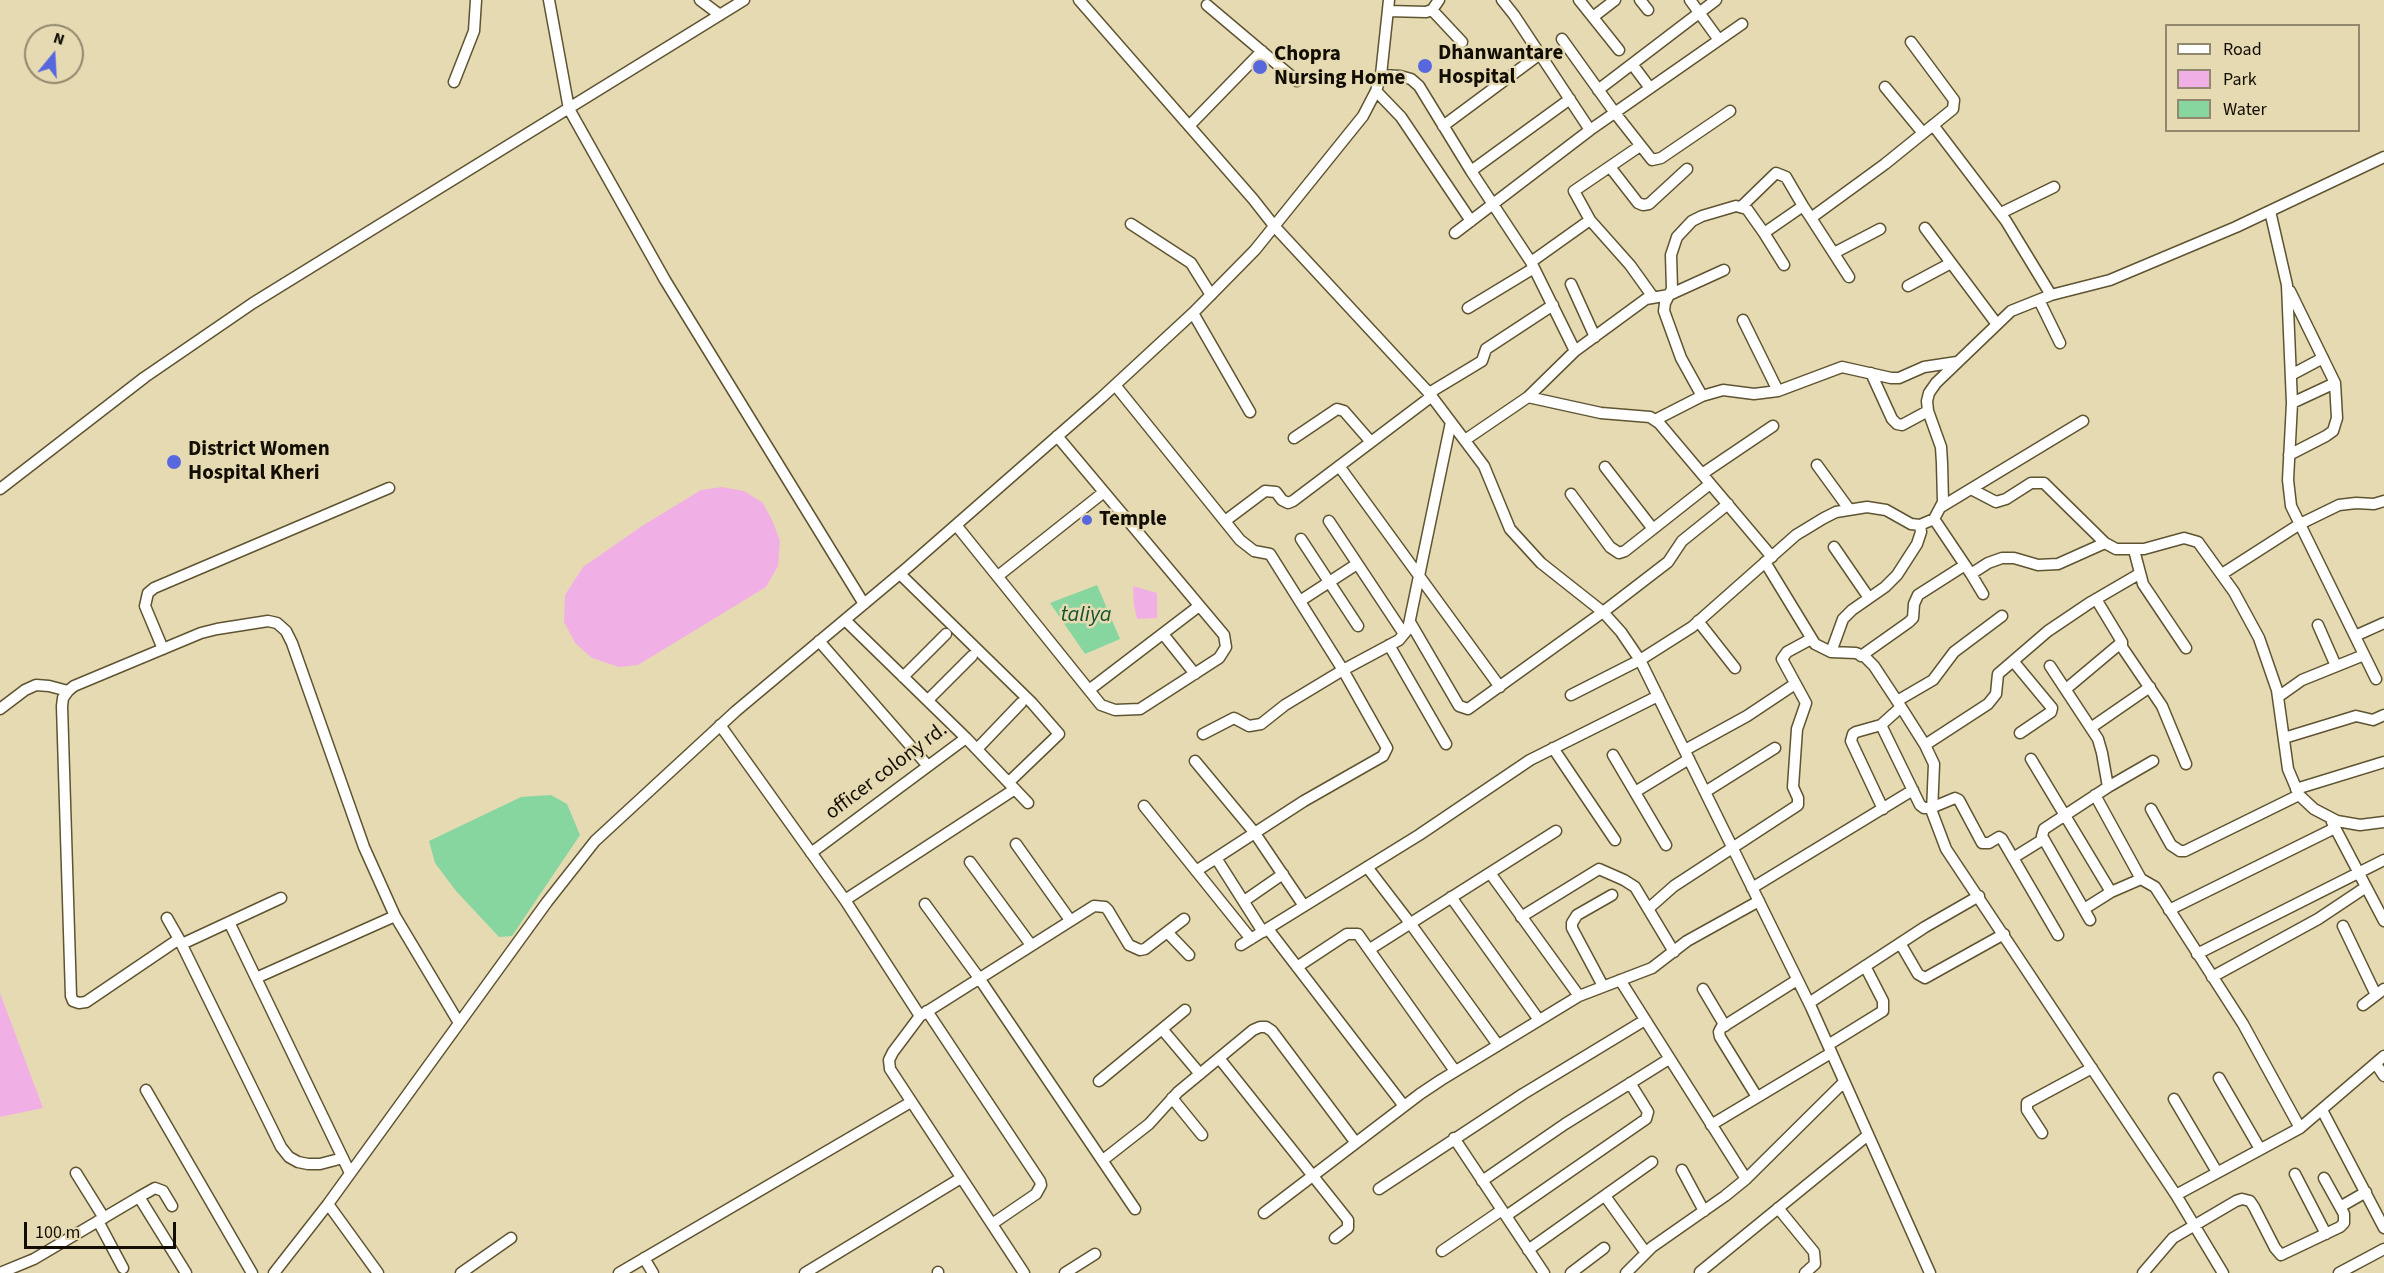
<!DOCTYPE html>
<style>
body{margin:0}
#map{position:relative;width:2384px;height:1273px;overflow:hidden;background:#e6dab3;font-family:"Source Sans 3",sans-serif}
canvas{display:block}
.legend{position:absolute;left:2165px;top:24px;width:195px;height:108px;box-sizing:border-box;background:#e6dab3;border:2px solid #91886d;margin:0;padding:8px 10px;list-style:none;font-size:18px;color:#120e03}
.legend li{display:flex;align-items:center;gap:12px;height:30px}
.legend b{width:30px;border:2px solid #91886d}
.north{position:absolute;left:24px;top:24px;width:60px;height:60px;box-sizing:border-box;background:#e6dab3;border:2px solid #91886d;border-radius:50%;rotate:18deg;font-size:16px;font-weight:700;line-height:24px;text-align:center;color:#120e03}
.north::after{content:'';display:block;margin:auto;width:21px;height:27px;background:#5768de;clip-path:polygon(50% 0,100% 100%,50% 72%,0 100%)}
.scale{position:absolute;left:24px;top:1222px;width:152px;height:27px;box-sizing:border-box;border:3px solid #120e03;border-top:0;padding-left:8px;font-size:18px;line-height:21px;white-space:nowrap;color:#120e03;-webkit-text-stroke:4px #e6dab3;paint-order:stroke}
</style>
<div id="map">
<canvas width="2384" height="1273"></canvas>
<ul class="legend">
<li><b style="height:8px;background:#fff"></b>Road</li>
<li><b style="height:16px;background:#f1b0e5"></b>Park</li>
<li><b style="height:16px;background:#87d6a0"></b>Water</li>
</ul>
<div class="north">N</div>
<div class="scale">100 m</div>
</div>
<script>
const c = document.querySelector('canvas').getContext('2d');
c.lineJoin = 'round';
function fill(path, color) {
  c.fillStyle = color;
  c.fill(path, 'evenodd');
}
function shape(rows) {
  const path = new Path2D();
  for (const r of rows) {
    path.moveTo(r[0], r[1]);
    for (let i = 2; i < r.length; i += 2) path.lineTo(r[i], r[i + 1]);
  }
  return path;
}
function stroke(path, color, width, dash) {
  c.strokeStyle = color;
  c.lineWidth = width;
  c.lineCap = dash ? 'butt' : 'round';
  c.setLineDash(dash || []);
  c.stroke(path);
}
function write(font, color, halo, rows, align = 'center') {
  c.font = font + ' "Source Sans 3",sans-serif';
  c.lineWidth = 5;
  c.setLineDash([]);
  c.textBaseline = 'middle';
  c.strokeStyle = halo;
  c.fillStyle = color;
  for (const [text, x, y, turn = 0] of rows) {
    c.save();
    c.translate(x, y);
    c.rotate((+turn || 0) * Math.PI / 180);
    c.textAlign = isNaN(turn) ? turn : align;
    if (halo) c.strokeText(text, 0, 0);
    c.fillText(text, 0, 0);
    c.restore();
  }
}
const green = shape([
 [722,487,744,491,763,503,773,522,780,541,778,566,766,587,638,665,619,667,592,658,575,643,564,622,565,595,583,567,642,526,701,490],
 [1133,586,1157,593,1157,618,1137,619,1134,605],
 [0,993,43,1108,0,1117]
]);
const water = shape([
 [1097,585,1120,639,1085,654,1050,603],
 [551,795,567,804,580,835,512,936,499,937,456,891,435,863,429,841,521,797]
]);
const minor = shape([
 [549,0,569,109,665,280,864,604],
 [700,0,720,15],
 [1079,0,1253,199,1275,227,1429,393,1484,466,1510,529,1541,563,1603,612,1621,632,1640,660,1811,1007,1930,1273],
 [1579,0,1619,50],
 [1640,0,1648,10],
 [1690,0,1719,40],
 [1207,5,1297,81],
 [1432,10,1462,42],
 [1388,11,1426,12,1432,10,1439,0],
 [1593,17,1615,0],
 [1562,39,1615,113,1652,160,1661,158,1730,111],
 [1632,64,1650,88],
 [1381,75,1400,76,1411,79,1419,86,1471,171,1531,262,1575,351],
 [454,82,474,31,476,0],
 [1885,87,1923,133],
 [1598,90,1716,0],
 [1376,91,1401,117,1471,221],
 [1933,125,2006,221,2051,295],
 [1189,126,1262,51],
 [1443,126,1540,54],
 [1590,130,1742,24],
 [1640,146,1574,191,1590,220,1630,265,1653,297],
 [1610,167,1638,203,1643,205,1649,204,1687,169],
 [1471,171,1570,99],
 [1742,206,1776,173,1786,177,1803,206],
 [2270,211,2287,285,2292,403,2288,480,2291,506,2376,679],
 [2001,213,2054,187],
 [1811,218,1849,277],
 [1131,224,1191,263,1211,295],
 [1925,228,1996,323],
 [1455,233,1590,130,1514,15,1502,0],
 [1764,233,1784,265],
 [1834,253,1880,229],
 [1531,262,1590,220],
 [1571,284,1595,337],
 [1908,286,1951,263],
 [2039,300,2060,343],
 [1468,308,1534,268],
 [1193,313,1250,412],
 [1743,320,1778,391],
 [1871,373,1892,419,1897,424,1902,425,1928,411],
 [2291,375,2323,358],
 [1115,385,1240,540,1254,551,1270,554,1343,670,1399,640,1408,629,1451,422],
 [1429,393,1482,361,1486,349,1553,305],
 [1702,396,1723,390,1754,394,1778,391,1842,367,1891,378,1899,378,1924,367,1957,362],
 [1528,397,1575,351,1646,299,1669,295,1724,270],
 [2292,403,2335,383],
 [1655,420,1702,396,1681,358,1664,311,1665,303,1672,289,1671,255,1677,237,1692,221,1702,216,1736,206,1747,209,1764,233,1803,206,1811,218,1885,164,1953,109,1954,100,1911,42],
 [1294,438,1337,409,1344,411,1371,442],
 [1465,440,1528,397,1601,413,1650,417,1659,423,1772,557],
 [2289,455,2326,436,2333,431,2337,418,2335,383,2290,291],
 [1817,465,1849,509],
 [1339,466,1500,687],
 [1605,467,1653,529],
 [1702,474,1773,426],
 [0,489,145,377,253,303,744,0],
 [1971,489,1996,502,2006,499,2031,483,2044,483,2105,543,2116,549,2144,549,2184,538,2198,542,2234,592,2259,638,2277,690,2288,769,2299,795,2314,809,2337,821,2360,825,2384,822],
 [1571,494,1610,547,1619,553,1625,551,1710,484],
 [1941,507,2083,421],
 [1934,519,1971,574,1988,563,2002,558,2014,558,2038,565,2058,564,2105,543],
 [1225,521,1265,491,1276,492,1282,500,1288,503,1293,501,1432,396],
 [1329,521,1404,634],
 [956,525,1101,705,1115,710,1140,709,1219,658,1226,647,1224,635,1057,436],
 [1301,539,1358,626],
 [1834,547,1869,598],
 [2134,550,2143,584,2186,648],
 [1765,562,1815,644,1831,652,1856,653,1865,657,1874,666,1901,707,1925,745,1934,764,1932,812,1946,849,2176,1195,2223,1273],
 [900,574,1032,703,1059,734,1009,782],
 [1971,574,1983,594],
 [2222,574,2300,524,2339,505,2356,503,2374,504,2384,501],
 [998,576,1104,492],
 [2096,599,2122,642],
 [1300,601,1357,564],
 [1698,621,1735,668],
 [1410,622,1459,706,1468,709,1603,612,1668,562,1682,541,1728,504],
 [2318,625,2336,666],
 [1163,634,1195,674],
 [2355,636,2384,623],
 [819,641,928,766],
 [1389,645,1446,744],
 [163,649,145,606,148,593,154,588,389,488],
 [1831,652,1843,619,1852,610,1885,587,1897,575,1917,544,1921,532,1920,525],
 [1861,656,1909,622,1913,618,1914,604,1918,595,1965,565],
 [2013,661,2052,708,2051,712,2020,733],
 [2050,666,2098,739,2102,753,2108,787,2044,829,2042,836,2090,920],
 [903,677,946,634],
 [2066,689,2122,642,2122,647,2162,706,2186,764],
 [1089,690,1199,606],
 [1571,695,1640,660,1692,627,1796,535,1824,518,1836,512,1867,507,1886,510,1911,524,1920,525,1934,519,1943,502,1942,463,1941,447,1928,411,1927,401,1929,393,1936,383,2011,311,2051,295,2110,280,2236,227,2384,157],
 [2278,697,2302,680,2364,655],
 [928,700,972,656],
 [1897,701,1933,680,1954,652,2002,616],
 [1901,707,1881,725,1920,805,1924,808,1931,808,1955,798,1959,800,1982,843,1989,843,1999,837,2002,839,2058,935],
 [0,709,25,690,36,685,49,686,68,691],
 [720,725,845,900,920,1016,893,1052,889,1060,890,1069,1024,1273],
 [1881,725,1856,732,1853,734,1851,741,1883,809],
 [2092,727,2150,687],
 [966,738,1028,803],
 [2284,738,2356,716,2373,720,2384,715],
 [1925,745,1988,704,1996,694,1998,674,2048,631,2091,602,2139,574],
 [1553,748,1615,840],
 [977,749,1021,703],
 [1685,750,1747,716,1795,684],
 [1613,755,1666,845],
 [2031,759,2111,892],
 [1195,761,1254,832,1304,906],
 [2108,787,2153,761],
 [2296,789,2384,762],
 [1635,792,1689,759],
 [1705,792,1775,748],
 [2095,795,2141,879],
 [1144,806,1251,939],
 [2151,809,2171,845,2180,851,2185,851,2299,795],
 [2332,822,2384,921],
 [1016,844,1070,920],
 [811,853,966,738,845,620],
 [1216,858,1263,932],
 [2013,858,2042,840],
 [970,862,1031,945],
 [1367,867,1410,923,1498,1045],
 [1196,871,1304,801,1383,756,1387,748,1343,670,1285,705,1261,724,1249,726,1234,718,1203,734],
 [1490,873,1579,996],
 [1752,888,1913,790],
 [1451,897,1539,1020],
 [845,900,1015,789],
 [1244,901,1283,874],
 [925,904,979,978,1135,1209],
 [1648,909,1674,886,1798,805,1798,798,1793,787,1797,729,1806,703,1782,659,1787,652,1811,639],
 [2084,909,2111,892,2141,879,2155,887,2243,1024,2300,1128],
 [2169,910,2335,828],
 [1521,917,1599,869,1624,880,1635,887,1674,952],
 [167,918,179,939],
 [229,922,350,1173],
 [2343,926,2376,995],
 [1268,929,1404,1106],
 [1167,932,1189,955],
 [1900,943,1918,974,1925,978,2004,934],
 [182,944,281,898],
 [1241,945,1419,835,1530,760,1658,696],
 [1370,949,1556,831],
 [2197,954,2384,860],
 [1297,967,1347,934,1358,934,1455,1071],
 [2212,977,2318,919,2366,887],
 [256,978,395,916,459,1023],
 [1620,980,1746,1179],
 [1603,986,1572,928,1572,923,1577,915,1612,895],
 [1703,989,1725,1026],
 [1809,1003,1925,927,1979,896],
 [2363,1005,2384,989],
 [927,1011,1040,1181,1041,1185,1036,1194,992,1224],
 [920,1016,1094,906,1105,907,1108,910,1129,945,1140,950,1145,949,1184,919],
 [1162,1029,1200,1074],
 [1828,1045,1883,1011,1883,1001,1865,966],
 [1219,1058,1348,1220,1348,1228,1335,1238],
 [2376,1064,2384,1076],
 [2219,1078,2260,1149],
 [1099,1081,1185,1010],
 [146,1090,252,1273],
 [1757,1097,1720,1037,1719,1032,1721,1028,1797,980],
 [1172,1098,1202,1135],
 [2174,1099,2217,1172],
 [2322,1110,2384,1228],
 [1711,1125,1831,1053],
 [2042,1133,2027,1110,2027,1103,2092,1068],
 [1454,1138,1544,1273],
 [343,1158,320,1164,308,1164,298,1162,289,1157,281,1147,179,939,86,1002,79,1003,73,1001,71,996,62,706,63,698,68,691,74,686,201,633,217,629,268,621,277,623,286,631,292,643,364,847,395,916],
 [1103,1160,1149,1124,1178,1092,1253,1030,1260,1027,1266,1027,1272,1031,1356,1143],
 [1682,1170,1704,1211],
 [76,1173,104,1218],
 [2295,1174,2326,1234],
 [1482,1181,1565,1124,1669,1059],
 [1379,1189,1523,1094,1645,1020],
 [2176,1195,2300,1128,2384,1056],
 [1605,1196,1646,1253],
 [139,1197,155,1188,163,1191,172,1206],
 [328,1204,378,1273],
 [2340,1207,2366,1192],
 [1778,1208,1814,1252,1815,1264,1805,1273],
 [1264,1213,1420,1094,1441,1080,1579,996,1652,968,1687,941,1759,901],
 [1506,1216,1646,1119,1648,1112,1630,1083],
 [98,1221,123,1268],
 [1528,1250,1652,1162],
 [1442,1251,1502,1210],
 [644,1258,653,1273],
 [938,1272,938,1273],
 [1700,1272,1868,1135],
 [0,1273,34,1259,139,1197,186,1273],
 [274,1273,328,1204,547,902,595,841,736,711,908,567,1101,398,1193,313,1255,250,1363,116,1376,91,1381,75,1389,0],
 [461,1273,511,1238],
 [619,1273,911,1102],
 [805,1273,961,1178],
 [1065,1273,1095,1254],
 [1571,1273,1604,1248],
 [1626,1273,1652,1247,1725,1196,1746,1179,1844,1082],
 [2143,1273,2173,1238,2236,1201,2242,1199,2250,1201,2254,1207,2275,1248,2281,1255,2340,1227,2344,1223,2344,1214,2324,1178],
 [2339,1273,2384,1249]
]);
const markers = [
 [1425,66,8,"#5768de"],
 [1260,67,8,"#5768de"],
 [174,462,8,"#5768de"],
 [1087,520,6,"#5768de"]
];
const poiNames = [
 ["Dhanwantare",1438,54],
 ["Hospital",1438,78],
 ["Chopra",1274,55],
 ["Nursing Home",1274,79],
 ["District Women",188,450],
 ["Hospital Kheri",188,474],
 ["Temple",1099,520]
];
const streetNames = [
 ["officer colony rd.",887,772,-37]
];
const waterNames = [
 ["taliya",1086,616]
];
fill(green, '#f1b0e5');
fill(water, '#87d6a0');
stroke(minor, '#5f5431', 13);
stroke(minor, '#fff', 10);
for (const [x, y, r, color] of markers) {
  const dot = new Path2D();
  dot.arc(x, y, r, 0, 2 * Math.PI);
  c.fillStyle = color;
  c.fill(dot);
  stroke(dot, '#e6dab3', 2);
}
write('bold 21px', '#120e03', '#e6dab3', poiNames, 'left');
write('21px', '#120e03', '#e6dab3', streetNames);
write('italic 22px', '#17512e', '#e6dab3', waterNames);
</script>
